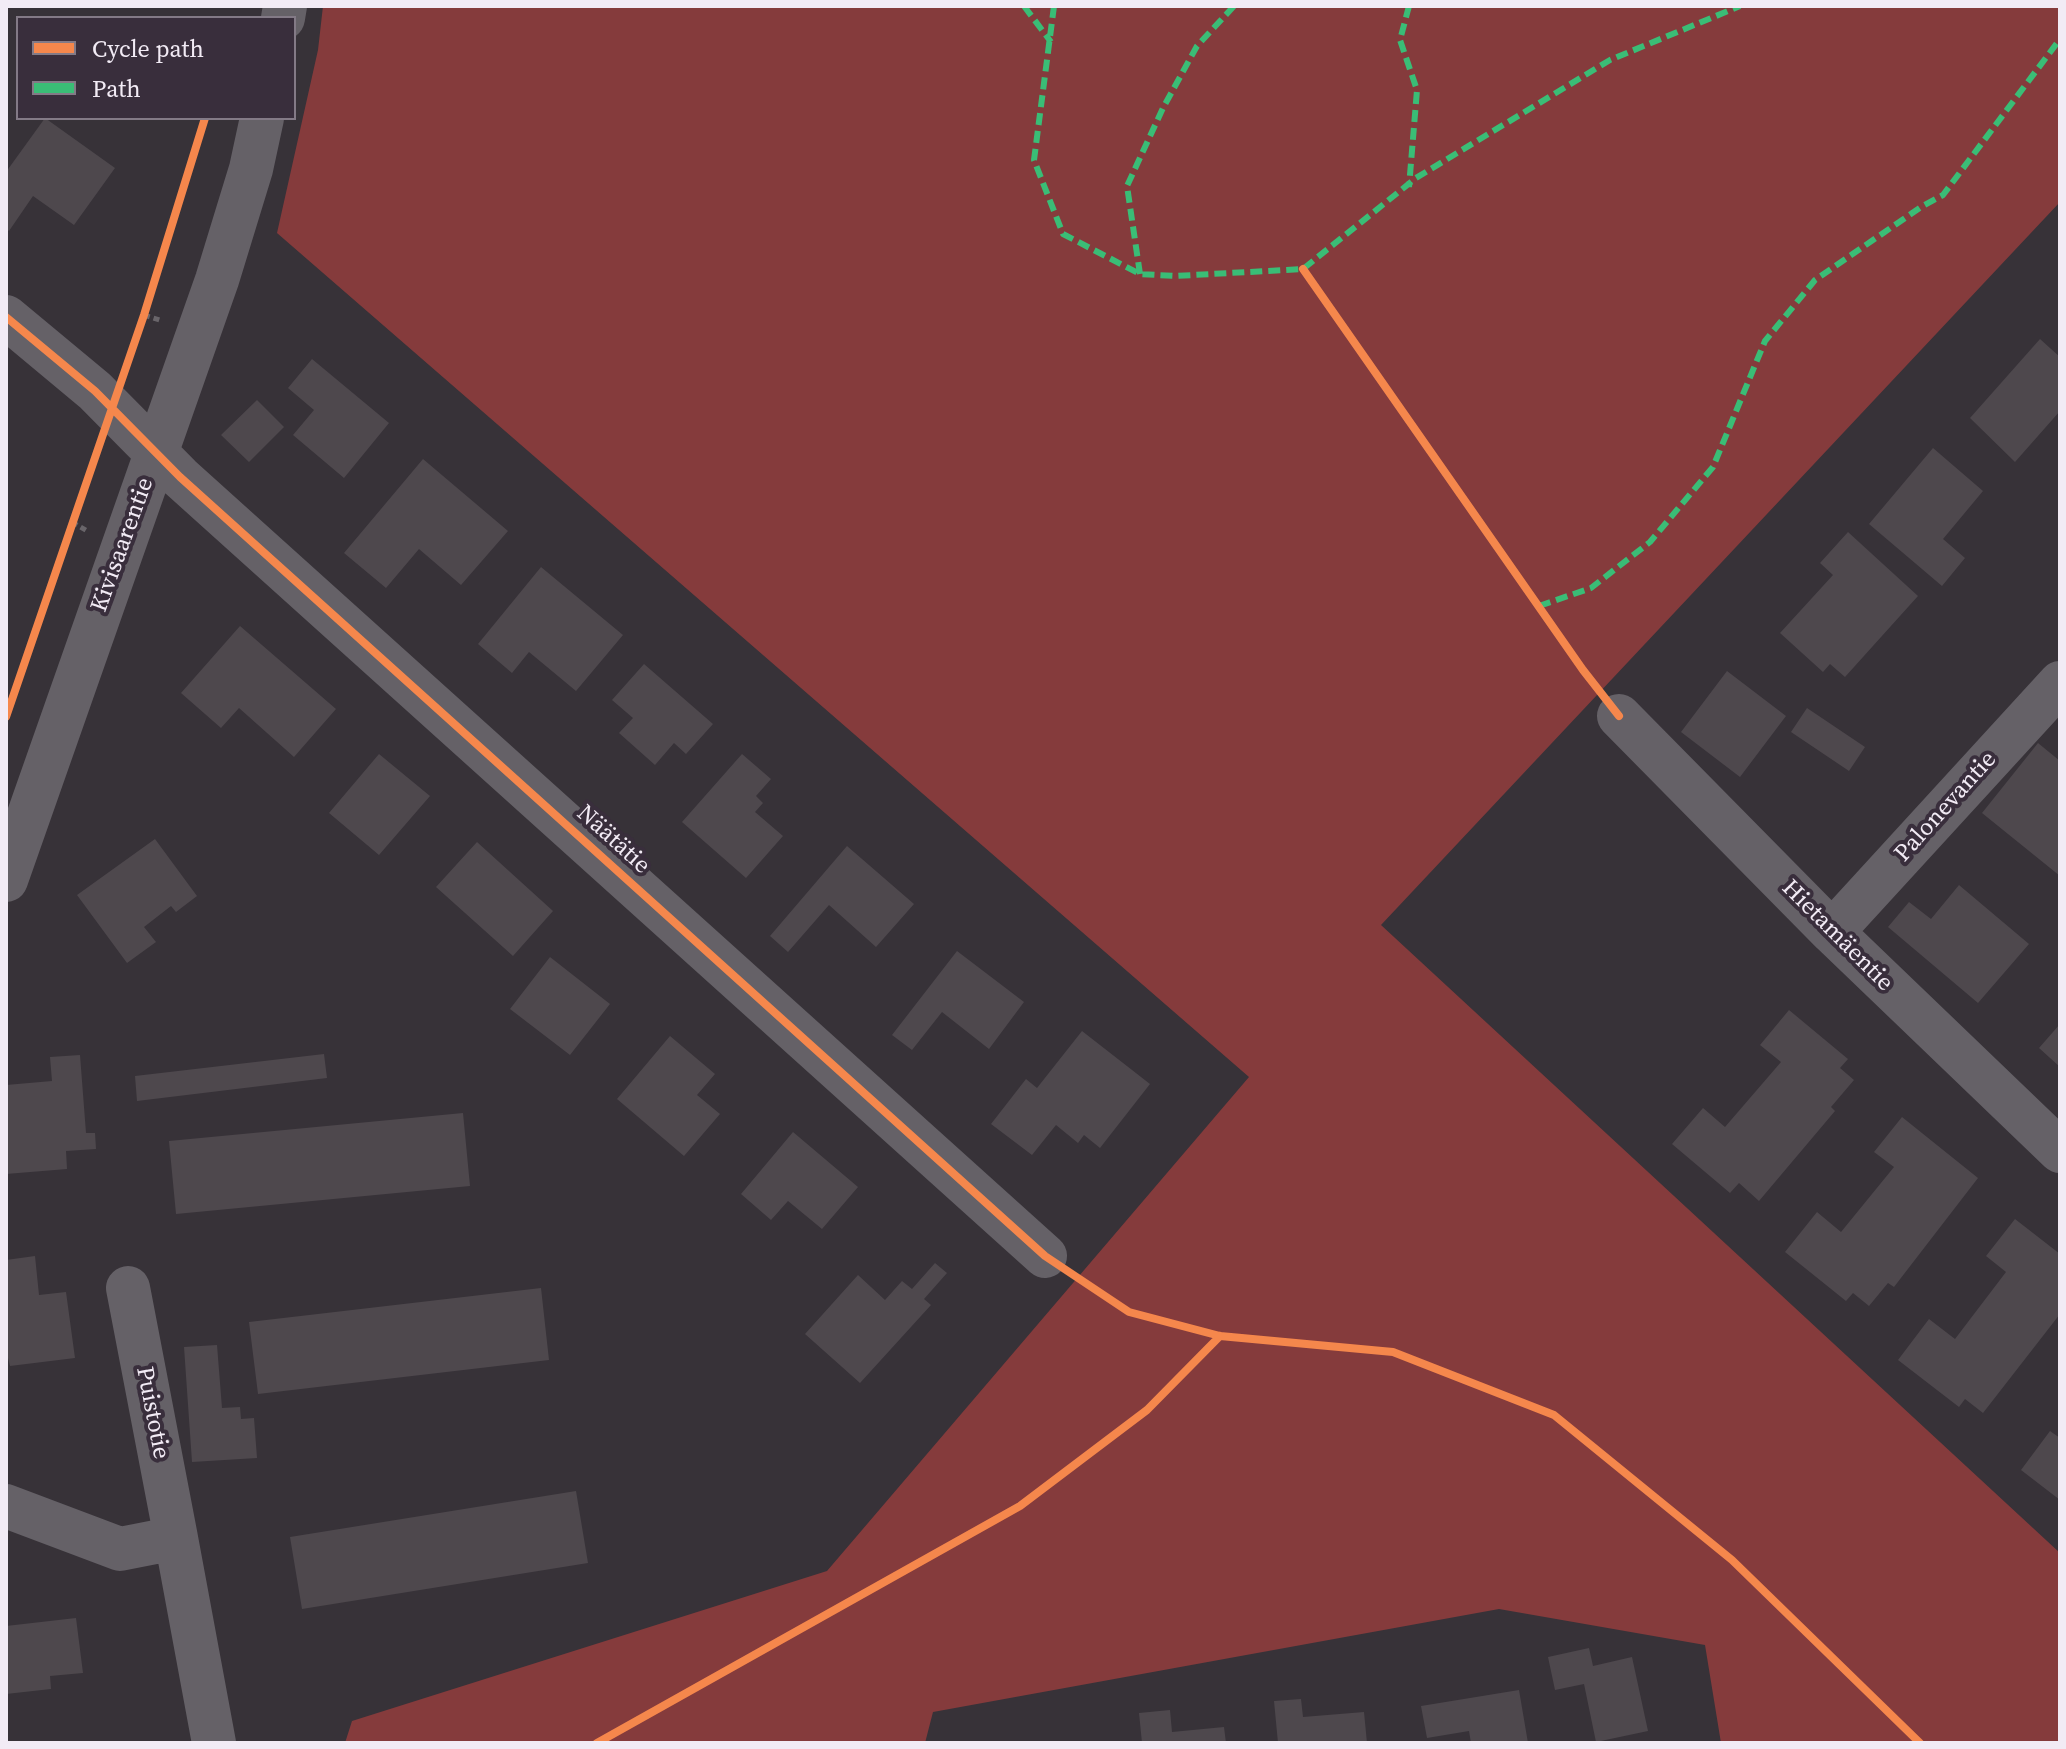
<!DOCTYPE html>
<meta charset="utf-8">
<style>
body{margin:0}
#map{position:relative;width:2066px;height:1749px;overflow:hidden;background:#373238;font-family:"Source Serif 4",serif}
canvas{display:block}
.frame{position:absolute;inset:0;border:8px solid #f2ebf5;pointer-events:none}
.legend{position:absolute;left:16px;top:16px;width:280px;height:104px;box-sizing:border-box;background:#392e3c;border:2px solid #837a86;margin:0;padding:10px 14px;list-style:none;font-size:24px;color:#f2ebf5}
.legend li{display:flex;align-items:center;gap:16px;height:40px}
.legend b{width:40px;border:2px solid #837a86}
</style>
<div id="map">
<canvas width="2066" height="1749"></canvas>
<div class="frame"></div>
<ul class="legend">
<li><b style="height:10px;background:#f5874c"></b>Cycle path</li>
<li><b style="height:10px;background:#3abd76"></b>Path</li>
</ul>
</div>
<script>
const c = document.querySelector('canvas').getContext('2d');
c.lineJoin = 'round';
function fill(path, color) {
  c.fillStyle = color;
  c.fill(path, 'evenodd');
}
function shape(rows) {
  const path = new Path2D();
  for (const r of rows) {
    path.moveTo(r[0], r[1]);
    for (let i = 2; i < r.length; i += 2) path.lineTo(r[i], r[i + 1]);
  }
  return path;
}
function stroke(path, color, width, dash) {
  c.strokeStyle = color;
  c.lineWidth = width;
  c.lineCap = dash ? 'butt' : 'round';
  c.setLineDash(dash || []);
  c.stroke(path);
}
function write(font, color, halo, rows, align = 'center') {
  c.font = font + ' "Source Serif 4",serif';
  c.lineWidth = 8;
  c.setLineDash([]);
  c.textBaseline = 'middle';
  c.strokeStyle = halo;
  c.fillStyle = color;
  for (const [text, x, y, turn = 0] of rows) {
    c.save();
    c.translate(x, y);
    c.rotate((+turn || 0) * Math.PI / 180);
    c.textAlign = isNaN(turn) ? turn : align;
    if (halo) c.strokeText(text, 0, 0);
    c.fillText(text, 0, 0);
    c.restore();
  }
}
const green = shape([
 [323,6,2060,6,2060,202,1381,925,2060,1553,2060,1743,1721,1743,1705,1645,1499,1609,933,1712,925,1743,345,1743,352,1721,827,1571,1249,1077,277,233,318,50]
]);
const building = shape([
 [45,118,115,168,74,225,33,196,9,231,6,228,6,172],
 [2040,339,2060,357,2060,411,2015,462,1970,418],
 [312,359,389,423,344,478,293,435,314,410,288,388],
 [257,400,284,427,249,462,221,435],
 [1933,448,1983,491,1943,539,1965,558,1942,586,1869,524],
 [423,459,508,531,461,585,419,549,386,588,344,553],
 [1848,532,1918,596,1845,677,1830,664,1823,672,1780,633,1833,575,1820,563],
 [541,567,623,635,576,691,529,652,512,673,478,644],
 [240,626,336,709,294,757,239,708,221,728,181,693],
 [644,664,713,724,686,754,674,743,655,765,619,733,633,718,612,700],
 [1727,671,1786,716,1740,777,1681,732],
 [1807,708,1865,747,1849,771,1791,732],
 [2038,743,2060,761,2060,876,1982,813],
 [379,754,430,796,379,855,329,813],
 [742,754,771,779,756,796,763,803,755,812,783,836,746,878,682,822],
 [155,839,197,896,176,912,171,906,144,927,156,942,127,963,77,895],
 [477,842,553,911,513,956,436,887],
 [847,846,914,904,876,947,829,905,788,952,770,936],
 [1959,885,2029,944,1978,1003,1888,927,1909,902,1931,919],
 [957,951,1024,1002,989,1049,942,1012,912,1050,892,1035],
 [550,957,610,1004,570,1055,510,1009],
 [1789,1010,1848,1059,1840,1068,1854,1080,1831,1107,1835,1111,1759,1201,1739,1183,1730,1193,1672,1144,1703,1108,1725,1127,1781,1062,1760,1045],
 [2060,1024,2060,1067,2039,1048],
 [1082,1031,1150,1084,1100,1148,1084,1135,1078,1143,1056,1125,1032,1155,991,1124,1026,1079,1037,1088],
 [670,1036,715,1074,697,1095,720,1114,684,1156,617,1099],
 [324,1054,327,1078,137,1101,135,1076],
 [80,1055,86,1133,95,1133,96,1149,66,1151,67,1169,6,1174,6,1085,52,1081,50,1057],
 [463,1113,470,1186,176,1214,169,1141],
 [1902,1117,1978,1178,1894,1287,1888,1283,1869,1306,1853,1293,1846,1301,1785,1252,1817,1212,1841,1232,1894,1167,1874,1152],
 [793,1132,858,1187,822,1229,788,1201,771,1220,741,1194],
 [2015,1219,2060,1254,2060,1314,1983,1413,1965,1399,1959,1407,1898,1360,1929,1319,1955,1339,2006,1272,1986,1256],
 [35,1256,39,1295,66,1292,75,1358,10,1366,6,1350,6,1260],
 [935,1263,947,1273,924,1299,931,1305,860,1383,805,1334,858,1275,885,1300,902,1281,912,1289],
 [541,1288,549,1360,258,1394,249,1322],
 [217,1345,222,1408,240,1407,241,1419,254,1418,257,1458,192,1462,184,1347],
 [2050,1431,2060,1438,2060,1500,2021,1470],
 [576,1491,588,1563,302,1609,290,1537],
 [76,1618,83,1673,50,1676,51,1689,6,1694,6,1626],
 [1589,1648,1593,1666,1632,1657,1648,1731,1596,1742,1584,1684,1555,1690,1548,1657],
 [1519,1690,1528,1743,1471,1743,1469,1731,1427,1738,1421,1706],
 [1301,1699,1303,1717,1364,1712,1367,1743,1278,1743,1274,1701],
 [1170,1710,1172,1732,1224,1727,1226,1743,1142,1743,1139,1713]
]);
const path = shape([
 [144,315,163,321],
 [72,522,89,532]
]);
const minor = shape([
 [283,18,285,6],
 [6,317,95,391,180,477,1045,1256],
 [1619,716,1832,932,2060,1151],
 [6,880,217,280,251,169,262,118],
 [1832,932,2060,683],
 [128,1288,176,1538],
 [6,1506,120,1549,176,1538,214,1743]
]);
const quiet = shape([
 [1024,6,1051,42],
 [1054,6,1034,160,1063,234,1140,274,1175,276,1303,269,1416,178,1610,60,1740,6],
 [1409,6,1400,40,1417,90,1409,187],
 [1140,274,1127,186,1163,108,1197,46,1234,6],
 [1539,606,1591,588,1650,542,1713,467,1765,341,1815,280,1921,207,1943,195,2060,39]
]);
const cycleway = shape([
 [1303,269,1583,670,1619,716],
 [6,317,95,391,180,477,1045,1256,1129,1312,1220,1336,1393,1352,1554,1415,1732,1560,1920,1743],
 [6,717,144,315,205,118],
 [597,1743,1020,1506,1147,1410,1220,1336]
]);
const streetNames = [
 ["Kivisaarentie",123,545,-70],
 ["Palonevantie",1946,807,-48],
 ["Näätätie",613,840,42],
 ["Hietamäentie",1837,936,45],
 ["Puistotie",152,1413,79]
];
fill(green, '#853b3c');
fill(building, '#4e484d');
stroke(path, '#69656a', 5, [6, 4]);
stroke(minor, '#656167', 44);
stroke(quiet, '#3abd76', 6, [12, 6]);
stroke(cycleway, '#f5874c', 8);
write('24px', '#f2ebf5', '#392e3c', streetNames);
</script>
